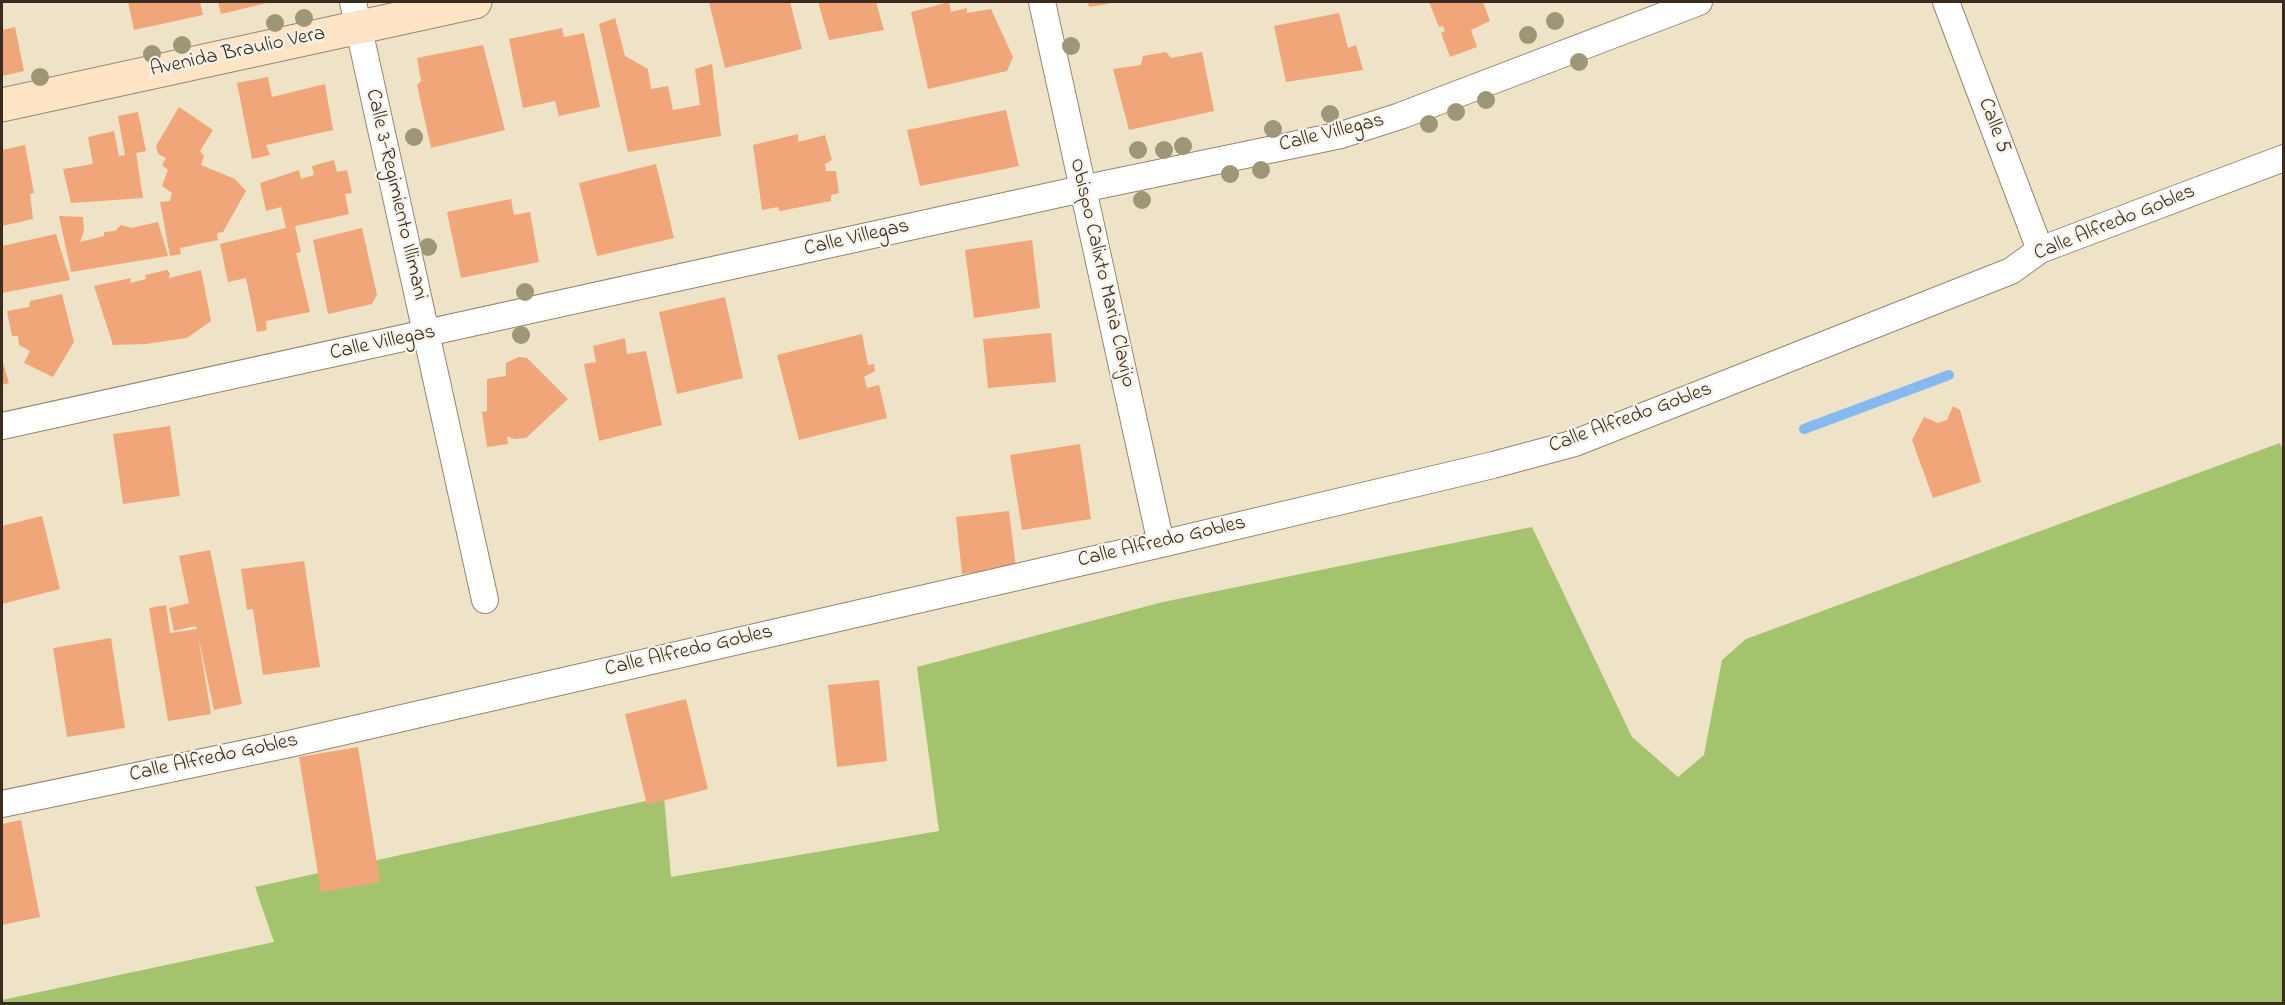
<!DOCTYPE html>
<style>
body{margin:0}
#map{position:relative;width:2285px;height:1005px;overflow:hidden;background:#efe3c7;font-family:"Indie Flower",sans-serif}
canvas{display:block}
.frame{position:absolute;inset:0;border:3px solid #3b2a1e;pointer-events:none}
</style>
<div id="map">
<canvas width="2285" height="1005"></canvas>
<div class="frame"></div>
</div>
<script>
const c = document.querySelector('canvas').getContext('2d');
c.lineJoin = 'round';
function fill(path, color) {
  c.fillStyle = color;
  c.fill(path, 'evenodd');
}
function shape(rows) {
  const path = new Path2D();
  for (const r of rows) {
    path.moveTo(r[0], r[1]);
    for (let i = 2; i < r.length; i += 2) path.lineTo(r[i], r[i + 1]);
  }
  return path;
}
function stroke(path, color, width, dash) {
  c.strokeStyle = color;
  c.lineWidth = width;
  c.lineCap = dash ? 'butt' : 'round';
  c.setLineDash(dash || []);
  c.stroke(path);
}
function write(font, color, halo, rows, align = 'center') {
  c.font = font + ' "Indie Flower",sans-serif';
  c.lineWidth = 4.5;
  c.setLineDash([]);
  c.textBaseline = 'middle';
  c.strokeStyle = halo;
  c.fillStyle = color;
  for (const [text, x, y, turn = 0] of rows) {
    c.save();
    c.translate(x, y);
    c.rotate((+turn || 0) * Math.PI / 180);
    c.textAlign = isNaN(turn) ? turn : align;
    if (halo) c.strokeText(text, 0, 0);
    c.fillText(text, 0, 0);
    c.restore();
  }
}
const green = shape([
 [2280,443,2283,450,2283,1003,2,1004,2,1000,274,942,255,887,664,797,671,877,939,831,917,667,1163,602,1532,527,1632,737,1678,777,1704,755,1722,660,1746,639]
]);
const stream = shape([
 [1804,429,1949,375]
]);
const building = shape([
 [128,2,200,2,203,15,134,30],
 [218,2,271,2,221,14],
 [709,2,790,2,802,49,725,68],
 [818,2,876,2,884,30,829,40],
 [949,2,951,12,967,8,967,13,991,9,1013,57,1007,71,928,89,911,12],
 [1088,2,1112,2,1112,3,1089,7],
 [1429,2,1483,2,1490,21,1471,30,1477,47,1450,57,1441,33,1445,31,1443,26,1439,27],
 [1339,13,1348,48,1356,45,1363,70,1286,82,1274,26],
 [615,18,625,56,648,69,651,89,668,86,673,110,700,105,695,69,712,64,721,136,628,152,599,24],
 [15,27,24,71,2,76,2,30],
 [562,28,564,37,584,33,600,107,559,116,555,101,523,108,509,39],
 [483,45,505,130,431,148,417,85,421,81,417,58],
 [1166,52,1171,58,1202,52,1214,111,1129,130,1113,69,1141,65,1143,56],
 [268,77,272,97,325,84,333,130,266,145,270,155,252,159,237,83],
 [179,107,213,130,200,151,204,156,201,165,235,179,246,191,223,232,217,233,218,240,180,248,181,254,170,256,160,202,170,201,172,193,162,186,168,170,162,165,166,158,158,154,156,146],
 [1006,110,1019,166,920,186,907,130],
 [138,112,146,151,136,153,143,198,71,203,63,169,93,164,88,137,114,131,119,156,125,155,118,116],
 [798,134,798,142,825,135,832,160,825,164,826,171,836,171,839,193,831,195,831,201,780,211,778,207,762,210,753,145],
 [25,145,34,193,30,194,33,219,2,226,2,150],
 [334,160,337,172,347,170,352,193,345,194,349,214,295,226,301,252,296,253,310,312,266,321,267,330,257,332,246,278,228,282,220,244,286,228,281,207,266,211,260,183,299,170,301,179,314,175,312,166],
 [656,164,674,238,597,256,579,183],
 [511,199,514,215,530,212,539,262,461,278,447,212],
 [59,216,83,217,84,231,80,242,104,236,104,232,115,231,121,225,131,228,158,222,168,256,71,272],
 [362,228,377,295,372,304,328,314,313,240],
 [56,234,70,280,2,293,2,246],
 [1032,240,1040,308,974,318,965,250],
 [167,270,170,273,169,278,201,270,211,321,187,338,146,344,113,345,94,286,131,278,130,283,146,279,145,275],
 [62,294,74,342,53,377,24,363,30,351,19,345,18,336,12,336,7,311,29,307,30,301],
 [725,297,743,378,677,394,659,312],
 [1051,333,1056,382,988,388,983,339],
 [862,334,868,365,874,364,875,371,864,377,867,388,879,385,887,418,799,440,777,355],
 [625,338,627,354,646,351,662,425,599,441,584,364,596,362,593,346],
 [519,357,527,358,568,399,526,438,514,439,507,436,508,444,487,447,482,412,487,411,487,379,506,376,506,363],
 [2,359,9,383,2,385],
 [1953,406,1960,410,1981,482,1933,498,1912,440,1924,417,1938,423,1947,420],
 [170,426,180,496,123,504,113,434],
 [1080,444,1091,519,1022,530,1010,455],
 [1009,511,1016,568,962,574,956,517],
 [42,516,60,589,2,604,2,526],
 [210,550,242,704,214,710,198,635,211,714,168,721,149,608,166,605,170,633,197,629,196,626,174,631,169,608,189,603,179,556],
 [304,561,320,667,263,675,253,609,247,610,241,569],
 [111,638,125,728,67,737,53,648],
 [879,680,887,761,837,767,828,685],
 [686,699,708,789,647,805,625,714],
 [358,747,380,882,321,892,299,757],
 [21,820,40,917,2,925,2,824]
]);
const street = shape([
 [353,2,485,600],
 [1042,2,1161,544],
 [1946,2,2040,250],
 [2,426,1082,189,1341,135,1400,116,1699,2],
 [2,804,289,744,1161,544,1493,465,1575,443,2011,271,2040,250,2284,158]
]);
const secondary = shape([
 [2,105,475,2]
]);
const trees = [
 [304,18],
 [1555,21],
 [275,23],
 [1528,35],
 [182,45],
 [1071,46],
 [152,54],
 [1579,62],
 [40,77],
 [1486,100],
 [1456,112],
 [1330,114],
 [1429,124],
 [1273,129],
 [414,137],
 [1183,146],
 [1138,150],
 [1164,150],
 [1261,170],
 [1230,174],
 [1142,200],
 [428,247],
 [525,292],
 [521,335]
];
const streetNames = [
 ["Avenida Braulio Vera",238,53,-12],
 ["Calle 5",1993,126,69],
 ["Calle Villegas",1332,134,-14],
 ["Calle 3-Regimiento Illimani",395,195,77],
 ["Calle Alfredo Gobles",2115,224,-22],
 ["Calle Villegas",857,239,-13],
 ["Obispo Calixto Maria Clavijo",1101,273,77],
 ["Calle Villegas",383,344,-12],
 ["Calle Alfredo Gobles",1631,419,-20],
 ["Calle Alfredo Gobles",1162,543,-13],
 ["Calle Alfredo Gobles",689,652,-13],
 ["Calle Alfredo Gobles",214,759,-12]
];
fill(green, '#a3c46d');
stroke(stream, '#84b9f2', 10);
fill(building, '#f0a678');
stroke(street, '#958672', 28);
stroke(secondary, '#958672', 35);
stroke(street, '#fff', 26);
stroke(secondary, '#ffe4c6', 33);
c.fillStyle = '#9d9777';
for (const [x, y] of trees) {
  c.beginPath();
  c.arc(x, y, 9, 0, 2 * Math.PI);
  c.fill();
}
write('21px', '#3b2a1e', '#f7f3e8', streetNames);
</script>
